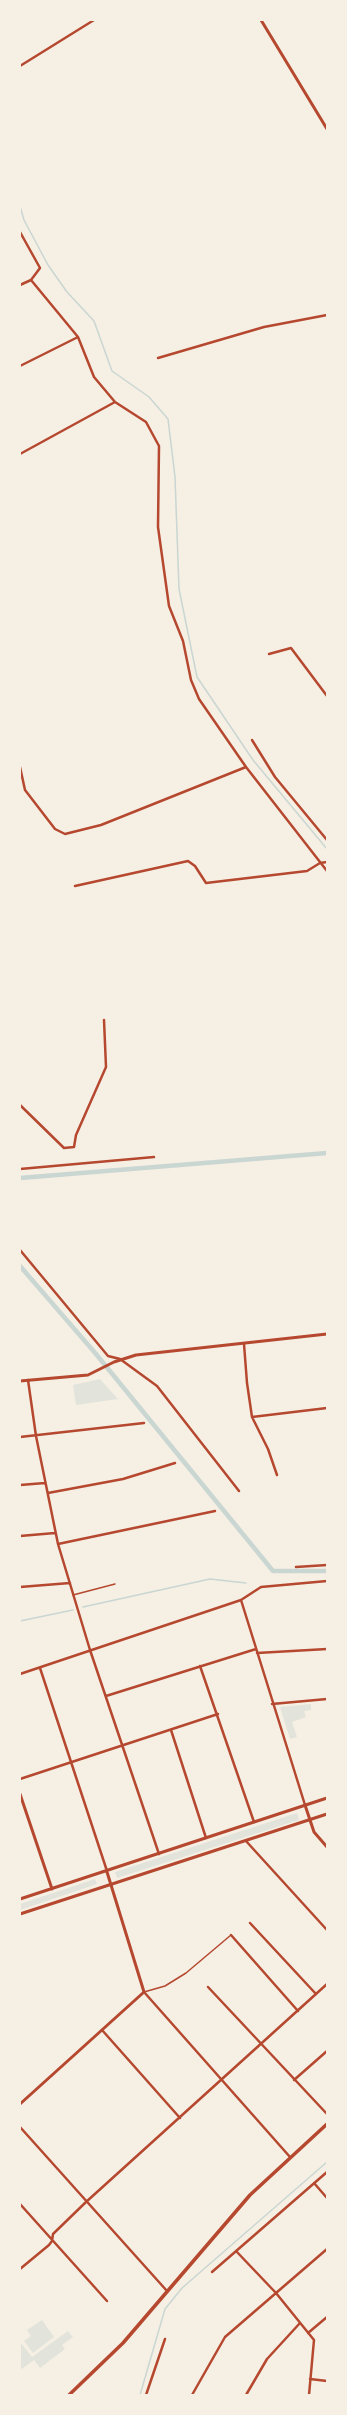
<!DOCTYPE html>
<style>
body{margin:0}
#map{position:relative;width:347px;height:2415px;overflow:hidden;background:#f6efe4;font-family:Inter,sans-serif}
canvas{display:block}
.frame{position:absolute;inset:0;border:21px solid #f6efe4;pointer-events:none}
</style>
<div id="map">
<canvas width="347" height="2415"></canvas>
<div class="frame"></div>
</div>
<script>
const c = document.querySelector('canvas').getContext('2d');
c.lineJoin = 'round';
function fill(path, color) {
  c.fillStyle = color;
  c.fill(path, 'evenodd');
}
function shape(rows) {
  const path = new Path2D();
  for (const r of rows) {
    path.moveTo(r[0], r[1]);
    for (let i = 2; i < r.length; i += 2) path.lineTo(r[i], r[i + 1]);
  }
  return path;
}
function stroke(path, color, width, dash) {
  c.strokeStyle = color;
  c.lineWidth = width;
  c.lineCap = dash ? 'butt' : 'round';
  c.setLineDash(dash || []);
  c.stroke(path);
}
const green = shape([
 [100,1379,118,1399,76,1405,73,1385],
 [311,1704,311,1710,304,1711,306,1717,292,1722,297,1737,290,1739,280,1707],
 [297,1813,299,1820,117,1878,115,1872],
 [95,1879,97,1884,20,1910,20,1904],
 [42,2320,54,2337,33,2353,24,2341,31,2336,27,2330],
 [68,2331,73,2337,62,2345,65,2349,40,2368,34,2360,20,2370,20,2344,21,2343,32,2357]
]);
const stream = shape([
 [20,206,24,220,48,265,67,292,94,321,112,371,149,397,168,419,175,477,179,589,197,677,253,760,327,849],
 [83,1607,210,1579,246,1583],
 [20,1621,73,1610],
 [140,2395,165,2309,182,2288,327,2162]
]);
const canal = shape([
 [20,1178,327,1153],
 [20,1266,96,1354,273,1571,327,1571]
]);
const service = shape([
 [73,1595,115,1584],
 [144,1992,165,1986,186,1973,231,1935]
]);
const minor = shape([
 [20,66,94,20],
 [20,232,40,268,31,280,78,337,94,377,115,402,146,422,159,446,158,527,169,606,183,641,191,680,199,699,246,767,327,871],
 [20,285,31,280],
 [158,358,264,327,327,315],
 [20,366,78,337],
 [20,454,115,402],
 [269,654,291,648,327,696],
 [252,740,275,777,327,840],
 [20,767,25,790,55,829,65,834,101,825,246,767],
 [75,886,188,861,195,866,206,883,307,871,320,863,327,862],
 [20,1105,64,1148,74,1147,76,1135,106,1067,104,1020],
 [20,1169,154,1157],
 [20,1250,108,1356,120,1359,157,1386,239,1491],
 [244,1344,247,1383,252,1417,268,1449,277,1475],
 [28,1380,36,1436,58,1544,90,1650,159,1854],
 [252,1417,327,1408],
 [20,1437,144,1423],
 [20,1485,45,1483],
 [48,1493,123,1479,175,1463],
 [20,1536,55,1533],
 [58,1544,215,1511],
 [296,1567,327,1565],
 [20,1587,70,1583],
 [241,1600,305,1805],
 [257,1653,327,1649],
 [200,1666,254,1822],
 [40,1668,107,1871],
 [20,1674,241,1600,261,1587,327,1581],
 [106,1696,256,1649],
 [272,1704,327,1699],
 [171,1730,206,1838],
 [20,1779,218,1714],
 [246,1841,327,1930],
 [250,1923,316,1994],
 [231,1935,298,2011],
 [208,1987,327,2114],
 [144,1992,290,2157],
 [102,2030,180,2118],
 [294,2080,327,2051],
 [20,2127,167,2291],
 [314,2183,327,2198],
 [20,2204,107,2301],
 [236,2251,276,2293,314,2340,309,2395],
 [20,2269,49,2245,52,2241,53,2234,86,2202,327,1984],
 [212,2272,327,2172],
 [308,2333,327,2317],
 [310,2379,327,2381],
 [146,2395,165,2339],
 [192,2395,225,2337,327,2249],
 [246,2395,267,2359,300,2323]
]);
const tertiary = shape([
 [261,20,327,129],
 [20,1381,88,1375,114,1362,136,1355,327,1334],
 [20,1794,52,1889],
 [305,1805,314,1832,327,1847],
 [20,1899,327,1798],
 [20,1914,327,1814],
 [20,2104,144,1992,107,1872]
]);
const secondary = shape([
 [69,2395,123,2343,250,2195,327,2124]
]);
fill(green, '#e2e4dc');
stroke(stream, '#c9d6d2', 1.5);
stroke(canal, '#c9d6d2', 4.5);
stroke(service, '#b5482f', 1.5);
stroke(minor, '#b5482f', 2.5);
stroke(tertiary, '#b5482f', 3);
stroke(secondary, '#b5482f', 3.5);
</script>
